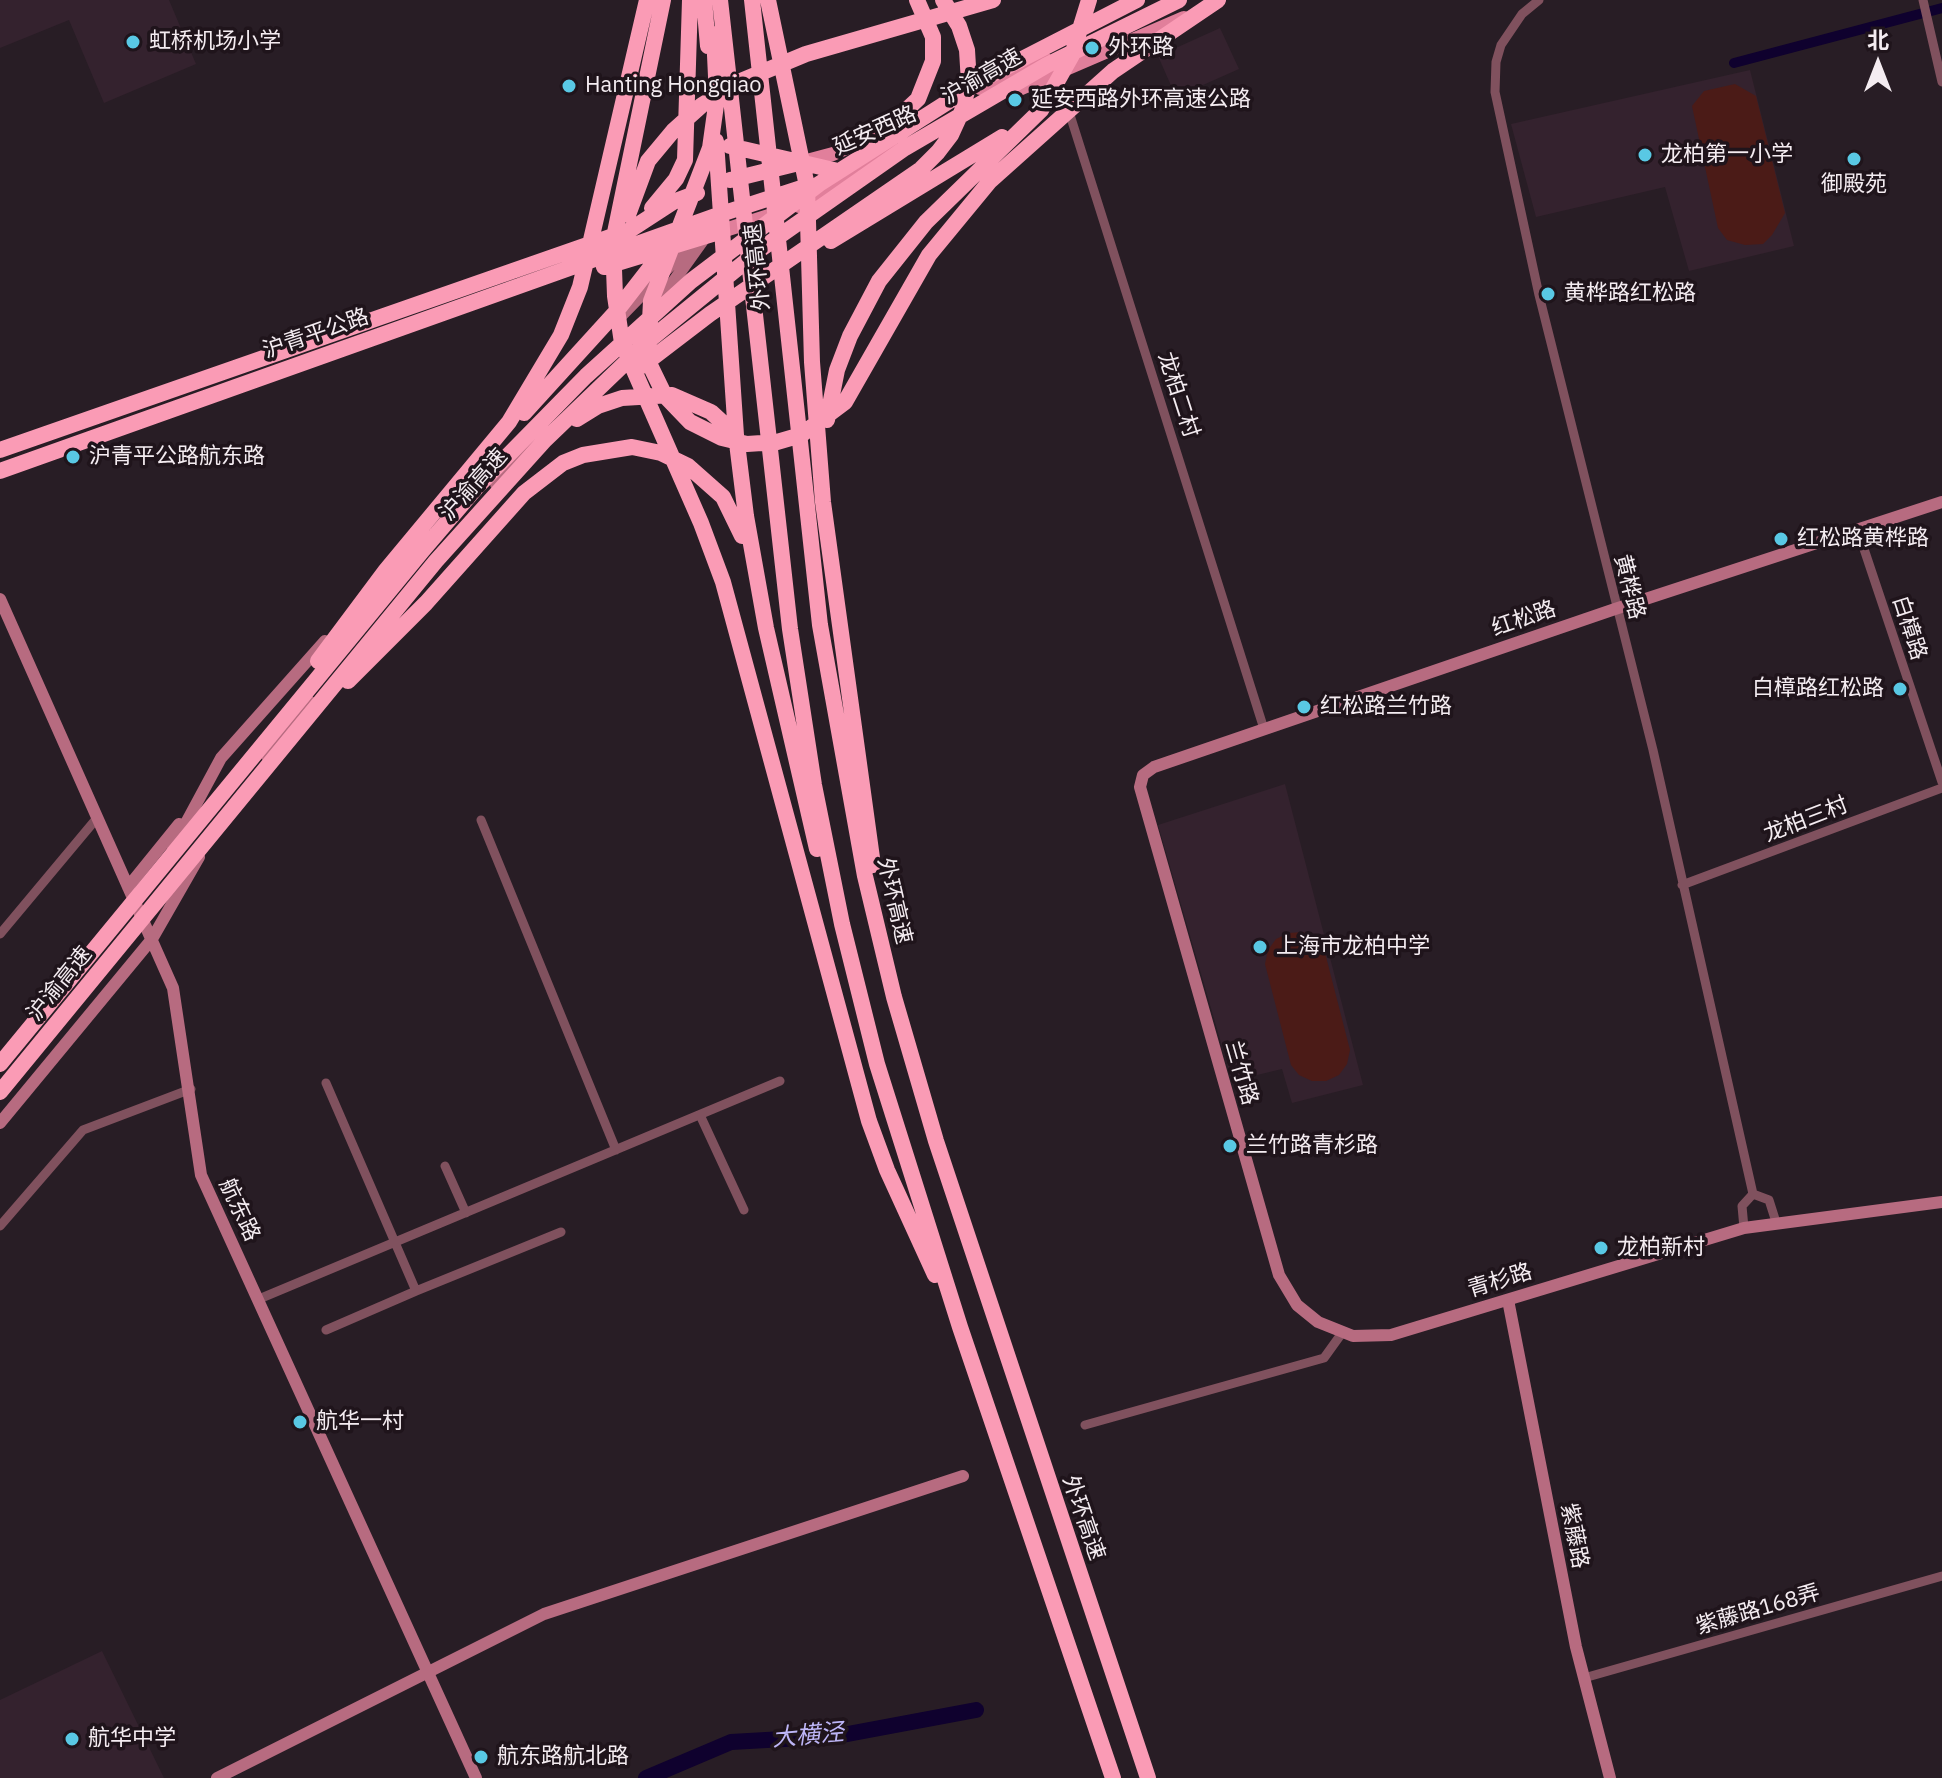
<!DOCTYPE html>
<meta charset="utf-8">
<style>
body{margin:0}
#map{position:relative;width:1942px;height:1778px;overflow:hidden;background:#281d25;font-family:"IBM Plex Sans","Noto Sans SC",sans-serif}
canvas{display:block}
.north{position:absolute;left:1838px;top:24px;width:80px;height:80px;-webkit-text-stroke:6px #1f141b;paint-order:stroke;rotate:0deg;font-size:22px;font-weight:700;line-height:32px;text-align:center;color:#f4ecf1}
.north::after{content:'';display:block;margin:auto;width:28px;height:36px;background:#f4ecf1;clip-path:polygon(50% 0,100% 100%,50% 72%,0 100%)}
</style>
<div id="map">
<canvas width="1942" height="1778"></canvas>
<div class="north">北</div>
</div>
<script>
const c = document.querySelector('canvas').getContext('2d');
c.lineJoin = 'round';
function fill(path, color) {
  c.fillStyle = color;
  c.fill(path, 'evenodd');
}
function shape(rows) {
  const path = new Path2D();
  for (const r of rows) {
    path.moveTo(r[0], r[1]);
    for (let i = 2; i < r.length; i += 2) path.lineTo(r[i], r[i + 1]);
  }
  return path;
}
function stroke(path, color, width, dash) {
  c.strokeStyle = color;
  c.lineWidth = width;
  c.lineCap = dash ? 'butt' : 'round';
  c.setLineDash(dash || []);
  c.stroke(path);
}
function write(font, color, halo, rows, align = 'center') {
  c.font = font + ' "IBM Plex Sans","Noto Sans SC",sans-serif';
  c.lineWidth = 7;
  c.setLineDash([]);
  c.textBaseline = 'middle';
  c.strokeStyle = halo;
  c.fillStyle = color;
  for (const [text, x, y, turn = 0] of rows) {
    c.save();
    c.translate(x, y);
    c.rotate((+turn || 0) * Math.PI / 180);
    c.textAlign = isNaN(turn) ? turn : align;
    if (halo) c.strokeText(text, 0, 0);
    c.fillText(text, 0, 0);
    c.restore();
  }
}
const built = shape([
 [0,0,169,0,196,64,104,103,69,20,0,48],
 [1220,28,1239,69,1176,97,1158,56],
 [1750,70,1794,246,1689,271,1665,187,1536,217,1511,124],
 [1285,784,1363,1085,1292,1103,1282,1069,1232,1081,1158,825],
 [102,1651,164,1778,0,1778,0,1700]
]);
const green = shape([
 [1735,84,1756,96,1785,213,1772,235,1763,244,1745,245,1727,240,1718,228,1692,106,1704,91],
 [1303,932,1315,938,1324,949,1350,1050,1347,1064,1339,1075,1326,1081,1312,1081,1299,1075,1291,1065,1265,964,1268,950,1276,939,1289,933]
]);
const canal = shape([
 [1734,63,1942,8]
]);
const river = shape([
 [646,1778,731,1742,837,1736,976,1710]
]);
const street = shape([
 [1539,0,1522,14,1501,45,1496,62,1495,92,1539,295,1653,750,1753,1194],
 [1923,0,1942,82],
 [1059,80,1264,729],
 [1858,531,1942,782],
 [481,820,616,1150],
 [1682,885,1942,788],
 [0,934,97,818],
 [326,1083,416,1291,326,1330],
 [700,1115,744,1210],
 [445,1166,466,1213],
 [0,1226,83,1130,191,1089],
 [1744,1228,1742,1206,1753,1194,1769,1200,1776,1222],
 [416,1291,561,1232],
 [259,1299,780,1081],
 [1085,1425,1324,1358,1342,1333],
 [1584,1678,1942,1576]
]);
const secondary = shape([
 [656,306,706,236],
 [620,317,696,239],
 [496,484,539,434],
 [1942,502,1615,609,1154,767,1143,775,1140,787,1279,1275,1297,1305,1318,1322,1353,1336,1391,1335,1744,1228,1942,1202],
 [0,599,173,988,201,1175,476,1778],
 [267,756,310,702],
 [173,847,221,758,325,641],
 [128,887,179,824],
 [0,1123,152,939,199,857],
 [1508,1300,1576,1647,1610,1778],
 [217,1778,544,1614,963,1476]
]);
const primary = shape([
 [980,88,1045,59],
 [1012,92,1184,18],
 [803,162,833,154,899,124],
 [799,206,891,148],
 [722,231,775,214]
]);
const highway = shape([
 [663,0,613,242,615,296,622,343,701,523,723,582,869,1121,887,1170,935,1275],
 [704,0,708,46],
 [720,0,790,629,814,785,842,924,877,1064,960,1327,1113,1778],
 [752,0,820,625,865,876,894,997,936,1141,1148,1778],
 [768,0,807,186,812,362,823,502,873,865],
 [714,34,717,98,710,148,651,301,648,361,665,396,690,422,722,438,747,444,777,442,801,435,845,402,929,255,990,181,1113,71,1218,0],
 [888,127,918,99,933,61,933,37,917,0],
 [716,141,736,435,746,516,766,628,817,849],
 [730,146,838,171],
 [730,180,803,162],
 [652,208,676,179,685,160,690,0],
 [628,215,648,161,673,131,702,105,741,81,806,54,993,0],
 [831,241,1002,137],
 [604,267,722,231],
 [642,366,710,314,921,169,938,152,951,135,962,111,969,83,967,50,959,26,943,0],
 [524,413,615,313,660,255],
 [577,419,598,406,622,398,672,395,711,412,736,435],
 [827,420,837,370,850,336,879,281,926,222,1041,110,1072,55,1089,0],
 [0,450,630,230,673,202,697,193],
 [0,471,721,214,807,186],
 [318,661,386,570,509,422,561,335,580,287,647,0],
 [348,681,426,603,524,493,563,463,583,455,632,447,661,453,688,466,723,497,742,536],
 [0,1064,423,550,476,488,586,376,691,281,819,184,987,77,1137,0],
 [0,1092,436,561,545,440,647,342,761,249,905,148,1047,65,1179,0]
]);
const markers = [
 [133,42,8,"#59c8e4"],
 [1092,48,8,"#59c8e4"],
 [569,86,8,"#59c8e4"],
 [1015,100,8,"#59c8e4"],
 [1645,155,8,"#59c8e4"],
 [1854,159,8,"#59c8e4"],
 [1548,294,8,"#59c8e4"],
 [73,457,8,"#59c8e4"],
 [1781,539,8,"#59c8e4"],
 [1900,689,8,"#59c8e4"],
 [1304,707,8,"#59c8e4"],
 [1260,947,8,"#59c8e4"],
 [1230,1146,8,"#59c8e4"],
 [1601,1248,8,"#59c8e4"],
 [300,1422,8,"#59c8e4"],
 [72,1739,8,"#59c8e4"],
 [481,1757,8,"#59c8e4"]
];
const poiNames = [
 ["虹桥机场小学",149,42],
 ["外环路",1108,48],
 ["Hanting Hongqiao",585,86],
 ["延安西路外环高速公路",1031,100],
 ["龙柏第一小学",1661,155],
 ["御殿苑",1854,185,"center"],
 ["黄桦路红松路",1564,294],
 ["沪青平公路航东路",89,457],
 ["红松路黄桦路",1797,539],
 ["白樟路红松路",1884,689,"right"],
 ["红松路兰竹路",1320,707],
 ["上海市龙柏中学",1276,947],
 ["兰竹路青杉路",1246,1146],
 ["龙柏新村",1617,1248],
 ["航华一村",316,1422],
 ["航华中学",88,1739],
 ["航东路航北路",497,1757]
];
const streetNames = [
 ["沪渝高速",982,77,-30],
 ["延安西路",875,131,-24],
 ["外环高速",758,267,-96],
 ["沪青平公路",316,334,-19],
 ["龙柏二村",1178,395,72],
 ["沪渝高速",474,485,-48],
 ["黄桦路",1629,587,76],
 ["红松路",1524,619,-19],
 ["白樟路",1909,628,72],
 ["龙柏三村",1806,820,-21],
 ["外环高速",894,901,77],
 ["沪渝高速",60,984,-51],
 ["兰竹路",1241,1073,74],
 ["航东路",239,1210,65],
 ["青杉路",1500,1281,-17],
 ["外环高速",1083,1518,71],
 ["紫藤路",1574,1536,79],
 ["紫藤路168弄",1758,1610,-16]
];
const waterNames = [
 ["大横泾",808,1736,-5]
];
fill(built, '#34222e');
fill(green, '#4b1b17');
stroke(canal, '#0f012e', 10);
stroke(river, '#0f012e', 16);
stroke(street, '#80515e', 9);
stroke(secondary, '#b76b80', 12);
stroke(primary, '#e17f9b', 14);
stroke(highway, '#fa9bb5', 16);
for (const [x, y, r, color] of markers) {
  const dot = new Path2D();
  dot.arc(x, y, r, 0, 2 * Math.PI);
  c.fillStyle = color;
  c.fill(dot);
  stroke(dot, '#1f141b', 3);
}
write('22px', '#f4ecf1', '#1f141b', poiNames, 'left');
write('22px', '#f4ecf1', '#1f141b', streetNames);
write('italic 24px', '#bdb5f6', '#1f141b', waterNames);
</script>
